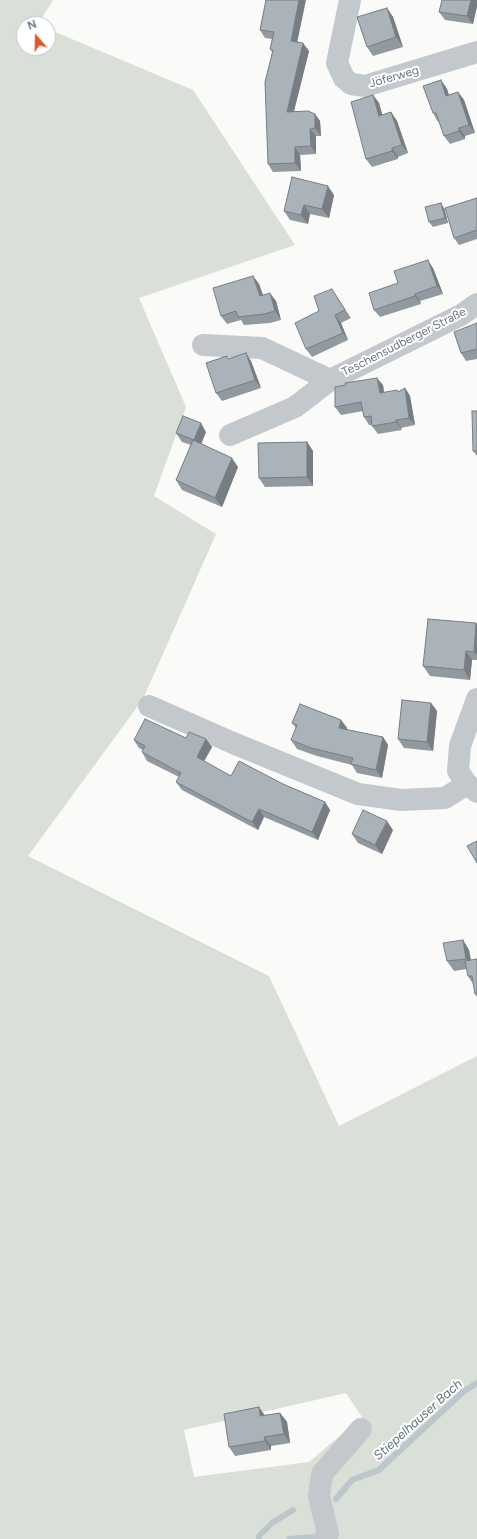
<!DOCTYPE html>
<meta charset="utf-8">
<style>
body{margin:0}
#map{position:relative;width:477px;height:1539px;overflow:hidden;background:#fafaf8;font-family:Figtree,sans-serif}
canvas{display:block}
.north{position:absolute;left:16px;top:16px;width:40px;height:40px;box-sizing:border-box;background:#fff;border:1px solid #c1c8cd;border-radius:50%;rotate:340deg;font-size:11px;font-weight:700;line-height:16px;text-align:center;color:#657683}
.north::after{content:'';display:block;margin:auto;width:14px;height:18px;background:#e4572e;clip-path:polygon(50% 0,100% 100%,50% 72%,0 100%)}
</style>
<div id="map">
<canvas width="477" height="1539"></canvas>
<div class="north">N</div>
</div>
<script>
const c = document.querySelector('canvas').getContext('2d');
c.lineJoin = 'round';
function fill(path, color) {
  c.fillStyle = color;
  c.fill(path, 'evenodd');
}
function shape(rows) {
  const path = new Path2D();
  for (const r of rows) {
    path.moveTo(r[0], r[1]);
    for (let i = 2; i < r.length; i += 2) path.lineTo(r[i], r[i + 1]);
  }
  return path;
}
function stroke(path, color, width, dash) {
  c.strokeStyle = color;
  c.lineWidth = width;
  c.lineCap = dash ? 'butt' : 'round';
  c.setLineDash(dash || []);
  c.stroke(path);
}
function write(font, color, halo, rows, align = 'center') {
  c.font = font + ' Figtree,sans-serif';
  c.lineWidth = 4;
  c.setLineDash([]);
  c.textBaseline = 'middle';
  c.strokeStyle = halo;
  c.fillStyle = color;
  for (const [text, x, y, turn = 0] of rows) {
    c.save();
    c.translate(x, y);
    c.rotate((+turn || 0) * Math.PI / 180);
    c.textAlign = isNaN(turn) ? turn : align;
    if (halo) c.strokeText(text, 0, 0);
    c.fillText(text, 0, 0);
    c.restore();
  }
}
const green = shape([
 [0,0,53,0,38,24,24,24,24,48,48,48,48,29,193,90,295,245,139,298,186,407,154,496,216,534,143,699,28,856,269,976,339,1126,477,1056,477,1539,0,1539],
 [346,1393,362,1417,309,1462,194,1477,184,1430]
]);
const stream = shape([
 [336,1499,352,1480,379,1470,464,1391,477,1383],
 [259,1539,259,1536,272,1523,293,1510],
 [289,1539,315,1537]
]);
const minor = shape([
 [350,0,337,63,344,78,351,84,365,86,477,52],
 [203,345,262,348,330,380,461,315,477,304],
 [230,435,295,407,330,380],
 [477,699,460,746,458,771,467,784,477,792],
 [149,706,233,743,358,794,401,800,445,798,467,784],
 [324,1539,328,1534,319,1496,322,1474,361,1429]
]);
const wall = shape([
 [266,0,298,42,309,51,294,111,315,114,320,121,321,136,316,136,316,154,300,155,301,171,273,172,268,164,272,52,270,49,272,39,265,38,260,30],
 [477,0,473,24,445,20,439,12],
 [387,8,393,17,403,47,373,56,367,47],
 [441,80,447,89,449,95,458,92,464,100,475,133,465,136,465,139,450,144,444,136,439,121,438,122,433,113],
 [373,95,379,103,382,115,391,112,397,121,408,153,398,157,398,159,372,167,366,159],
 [334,195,329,218,310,214,308,224,290,220,284,211],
 [477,198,477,239,459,245,454,238],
 [444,208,448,223,433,227,429,222],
 [433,268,443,294,420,301,421,304,380,317,374,310,398,283],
 [253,276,259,284,263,295,276,301,281,320,270,323,244,325,241,320,227,324,221,316],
 [337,297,351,318,341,323,348,340,312,357,306,349,319,311],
 [477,323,477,359,466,361,461,353],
 [229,358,251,361,261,388,222,401,216,393],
 [383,385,384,392,398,392,405,388,410,396,415,425,401,428,402,430,378,434,372,426,372,425,369,425,364,417,363,411,341,415,335,407],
 [477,411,477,456,473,451],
 [206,432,201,444,238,467,222,507,182,490,176,480,191,445,182,442,176,433],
 [307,442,313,451,313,486,265,487,259,478],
 [476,623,477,624,477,660,472,660,470,680,430,676,423,666],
 [431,703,437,711,433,751,404,748,398,739],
 [341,720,347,728,346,730,383,737,388,745,382,778,357,773,352,765,317,756,297,749,291,740,296,728,292,723],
 [186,738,206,739,212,747,204,761,231,776,283,784,325,802,330,810,318,840,264,817,258,830,182,790,176,782,179,777,147,761,142,752,143,750,139,748,134,740],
 [393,830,382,854,358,843,352,834],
 [463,940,469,950,471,960,477,959,477,997,475,994,473,984,468,976,467,969,454,971,447,961],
 [280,1413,287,1422,290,1443,271,1446,271,1450,235,1456,229,1447,265,1416]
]);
const shadedWall = shape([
 [299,0,306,0,296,48,291,41],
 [471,0,477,0,477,7,473,24,467,16],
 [387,8,393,17,403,47,396,37],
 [303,43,309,51,292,119,287,112],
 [441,80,447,89,452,104,446,96],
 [458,92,464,100,475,133,469,125],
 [373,95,379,103,385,124,379,116],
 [391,112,397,121,408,153,402,145],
 [315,114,320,121,321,136,315,128],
 [459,128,465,136,465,139,459,131],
 [310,129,316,136,316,154,311,146],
 [295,147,300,155,301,171,295,163],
 [392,148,398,157,398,159,392,151],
 [328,186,334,195,329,218,322,209],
 [441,203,444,208,448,223,445,218],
 [304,205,310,214,308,224,301,215],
 [428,260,433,268,443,294,437,286],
 [253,276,259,284,266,304,260,296],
 [270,293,276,301,281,320,275,311],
 [415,294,420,301,421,304,415,296],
 [335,315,341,323,348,340,343,333],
 [246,353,251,361,261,388,255,380],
 [377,378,383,385,385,401,380,393],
 [405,388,410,396,415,425,409,418],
 [396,420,401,428,402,430,396,422],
 [201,423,206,432,199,449,193,440],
 [307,442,313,451,313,486,307,477],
 [232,458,238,467,222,507,215,498],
 [476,623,477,624,477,655,474,652],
 [466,651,472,660,470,680,464,670],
 [431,703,437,711,433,751,427,742],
 [341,720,347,728,345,736,339,728],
 [383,737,388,745,382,778,376,770],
 [206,739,212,747,202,765,197,757],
 [325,802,330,810,318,840,312,832],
 [259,809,264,817,258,830,252,822],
 [387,821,393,830,382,854,375,845],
 [463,940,469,950,472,968,466,959],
 [259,1407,266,1417,260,1416],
 [280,1413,287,1422,290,1443,284,1434],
 [264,1437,271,1446,271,1450,265,1441]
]);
const building = shape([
 [266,0,299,0,291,41,303,43,287,112,308,111,315,114,315,128,310,129,311,146,295,147,295,163,268,164,265,82,273,50,270,49,274,32,260,30,266,0],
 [442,0,471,0,467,16,439,12,442,0],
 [387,8,396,37,367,47,357,17,387,8],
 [441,80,446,96,458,92,469,125,459,128,459,131,444,136,436,113,433,113,423,86,441,80],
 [373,95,379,116,391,112,402,145,392,148,392,151,366,159,351,102,373,95],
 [292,177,328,186,322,209,304,205,301,215,284,211,292,177],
 [477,198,477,230,454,238,445,208,477,198],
 [441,203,445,218,429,222,425,207,441,203],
 [428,260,437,286,415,294,415,296,374,310,369,293,398,283,394,271,428,260],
 [253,276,260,296,270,293,275,311,264,314,238,317,236,311,221,316,213,288,253,276],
 [332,289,345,310,335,315,343,333,306,349,295,323,319,311,314,296,332,289],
 [477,323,477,349,461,353,454,332,477,323],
 [246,353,255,380,216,393,206,363,227,356,228,359,246,353],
 [377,378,380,393,397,390,398,392,405,388,409,418,396,420,396,422,372,426,371,416,364,417,361,402,335,407,335,387,346,385,345,383,377,378],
 [472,411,477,411,477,451,473,451,472,411],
 [183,416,201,423,194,440,176,433,183,416],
 [193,440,232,458,215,498,176,480,193,440],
 [307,442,307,477,259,478,258,443,307,442],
 [428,619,476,623,474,652,466,651,464,670,423,666,428,619],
 [402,700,431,703,427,742,398,739,402,700],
 [300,704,341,720,339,728,383,737,376,770,351,764,353,758,311,748,291,740,297,725,292,723,300,704],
 [145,719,186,738,189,732,206,739,197,757,231,776,239,761,283,784,325,802,312,832,259,809,252,822,176,782,181,773,142,752,145,746,134,740,145,719],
 [363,810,387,821,375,845,352,834,363,810],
 [477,841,477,863,467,846,477,841],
 [463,940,466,959,447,961,443,943,463,940],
 [477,959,477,994,475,994,472,976,468,976,465,961,477,959],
 [259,1407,260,1416,280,1413,284,1434,264,1437,265,1441,229,1447,224,1414,259,1407]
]);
const streetNames = [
 ["Jöferweg",394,77,-16],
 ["Teschensudberger Straße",404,342,-27]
];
const waterNames = [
 ["Stiepelhauser Bach",418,1420,-42]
];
fill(green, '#dadfd7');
stroke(stream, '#bbc7cb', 6);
stroke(minor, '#c3c8cc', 22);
fill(wall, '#929a9f');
fill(shadedWall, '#777d82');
fill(building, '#aab3b9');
stroke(building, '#777d82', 1);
write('12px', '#657683', '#fff', streetNames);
write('italic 13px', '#60757c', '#fff', waterNames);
</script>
